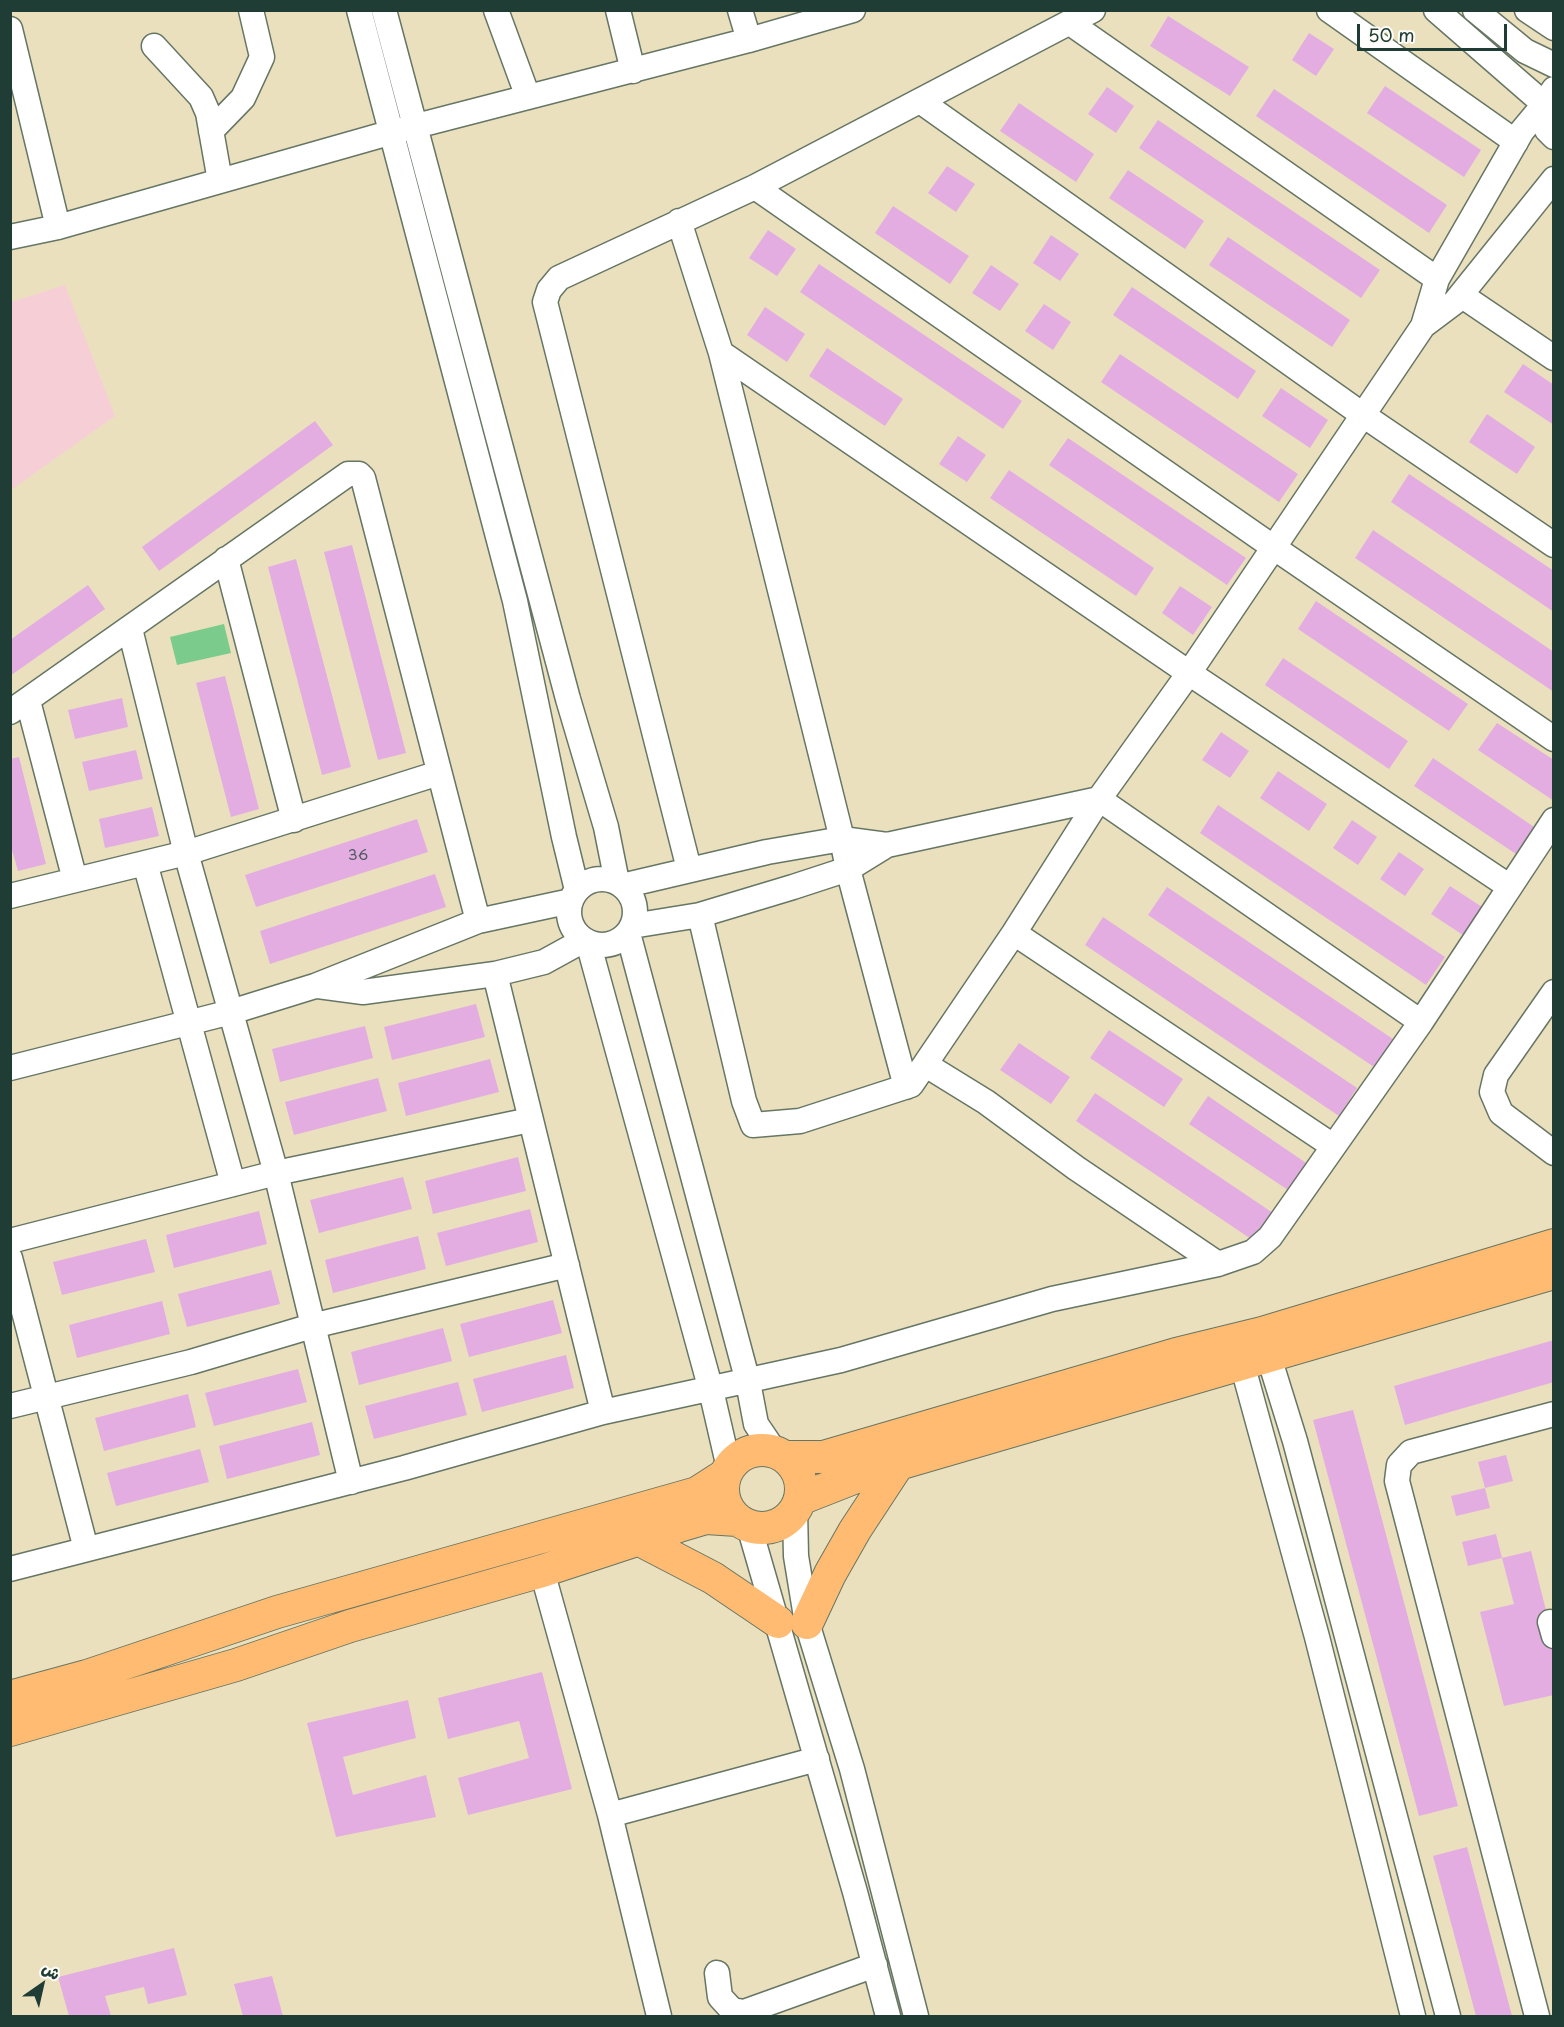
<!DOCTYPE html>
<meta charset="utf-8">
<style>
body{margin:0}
#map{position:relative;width:1564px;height:2027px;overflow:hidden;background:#eae0bd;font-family:"Playpen Sans","Playpen Sans Arabic",sans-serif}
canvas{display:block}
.frame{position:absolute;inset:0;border:12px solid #1f3d34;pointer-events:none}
.north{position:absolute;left:12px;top:1955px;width:60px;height:60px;-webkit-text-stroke:4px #fdfcf7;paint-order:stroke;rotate:34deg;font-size:16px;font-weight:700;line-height:24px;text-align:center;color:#1f3d34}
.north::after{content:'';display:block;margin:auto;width:21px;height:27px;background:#1f3d34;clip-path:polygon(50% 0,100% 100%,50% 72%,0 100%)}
.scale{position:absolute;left:1357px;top:24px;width:150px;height:27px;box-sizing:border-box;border:3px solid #1f3d34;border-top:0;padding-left:8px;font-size:18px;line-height:21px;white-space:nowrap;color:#1f3d34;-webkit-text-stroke:4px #fdfcf7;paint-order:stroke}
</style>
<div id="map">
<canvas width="1564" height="2027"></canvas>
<div class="frame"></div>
<div class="north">ش</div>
<div class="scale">50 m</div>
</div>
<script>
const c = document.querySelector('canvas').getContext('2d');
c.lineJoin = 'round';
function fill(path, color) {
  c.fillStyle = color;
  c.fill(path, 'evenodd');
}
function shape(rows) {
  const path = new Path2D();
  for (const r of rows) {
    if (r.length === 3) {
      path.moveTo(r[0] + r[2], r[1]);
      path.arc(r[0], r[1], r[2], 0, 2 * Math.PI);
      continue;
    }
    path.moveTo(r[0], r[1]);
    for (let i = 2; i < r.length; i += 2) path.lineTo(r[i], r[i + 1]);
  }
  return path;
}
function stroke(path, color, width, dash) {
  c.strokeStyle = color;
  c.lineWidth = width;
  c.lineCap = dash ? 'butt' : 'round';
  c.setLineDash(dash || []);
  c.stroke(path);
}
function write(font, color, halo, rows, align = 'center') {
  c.font = font + ' "Playpen Sans",sans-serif';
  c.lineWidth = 4.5;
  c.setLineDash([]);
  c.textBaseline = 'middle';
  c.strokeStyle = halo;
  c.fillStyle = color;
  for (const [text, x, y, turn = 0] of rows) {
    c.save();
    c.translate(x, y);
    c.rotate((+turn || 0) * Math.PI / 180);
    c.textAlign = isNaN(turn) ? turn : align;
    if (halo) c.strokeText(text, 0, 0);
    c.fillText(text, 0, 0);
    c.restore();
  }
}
const built = shape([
 [65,285,115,416,11,490,11,302]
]);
const green = shape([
 [224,624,231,653,177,665,170,637]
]);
const building = shape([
 [1168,16,1249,67,1230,96,1150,46],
 [1309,33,1334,49,1316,76,1292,60],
 [1385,86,1481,150,1464,177,1367,113],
 [1107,87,1134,106,1116,133,1088,114],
 [1274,89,1447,205,1429,233,1256,116],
 [1019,103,1094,154,1076,182,1000,131],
 [1158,120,1380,270,1361,298,1139,148],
 [947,166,975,184,956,212,928,193],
 [1128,170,1204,221,1185,249,1109,198],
 [893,206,969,256,950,284,875,233],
 [768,230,796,249,777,276,749,258],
 [1051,235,1079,254,1060,281,1033,263],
 [1228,237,1350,320,1332,347,1209,265],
 [819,264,1022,401,1003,429,800,292],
 [991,265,1019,284,1000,311,972,293],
 [1132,287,1256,371,1238,399,1113,315],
 [1044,304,1071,322,1053,350,1025,331],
 [765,307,805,334,787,362,747,335],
 [827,348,903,399,885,426,809,376],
 [1120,354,1298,474,1279,502,1101,382],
 [1523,364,1554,385,1554,425,1504,392],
 [1281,388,1328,420,1310,448,1262,416],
 [1487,414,1535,447,1517,474,1469,442],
 [315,421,333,445,159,571,142,547],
 [958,436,986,455,967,482,939,464],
 [1068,438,1246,558,1227,585,1049,465],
 [1009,470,1154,568,1136,596,990,498],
 [1409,474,1554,571,1554,612,1391,502],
 [1373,530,1554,652,1554,692,1355,558],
 [352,545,406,753,378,760,324,552],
 [296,559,351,767,322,775,268,567],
 [88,585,105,609,10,676,10,640],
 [1180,586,1212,607,1193,635,1162,613],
 [1316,601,1468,704,1449,731,1298,629],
 [1283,658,1408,741,1389,769,1265,685],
 [225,676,259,809,231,817,196,683],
 [122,698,128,727,75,739,68,710],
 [1497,723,1554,760,1554,801,1478,750],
 [1221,732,1249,751,1230,778,1202,760],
 [136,750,143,779,89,791,82,762],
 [19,757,46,864,18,871,10,843,10,759],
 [1433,758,1537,829,1519,856,1414,786],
 [1278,771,1327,804,1309,831,1260,798],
 [1218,805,1445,957,1426,985,1200,833],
 [152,807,159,836,105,848,99,819],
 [417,819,428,852,256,907,245,875],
 [1352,820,1377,837,1358,865,1333,848],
 [1399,852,1424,869,1405,896,1380,879],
 [435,874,446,907,270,964,260,931],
 [1450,886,1482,907,1463,935,1431,914],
 [1167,887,1393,1039,1374,1067,1148,915],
 [1103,917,1357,1088,1339,1116,1085,945],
 [476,1004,485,1037,392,1060,384,1027],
 [365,1026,373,1058,280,1082,272,1049],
 [1109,1030,1183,1079,1164,1107,1090,1058],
 [1019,1043,1070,1077,1051,1104,1000,1070],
 [490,1059,499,1092,406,1116,398,1083],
 [378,1078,387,1111,294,1135,285,1102],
 [1095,1093,1273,1213,1254,1241,1076,1121],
 [1208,1096,1312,1167,1294,1194,1189,1124],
 [518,1157,526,1191,433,1214,425,1181],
 [403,1177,412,1209,319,1233,310,1200],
 [530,1209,538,1242,446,1266,437,1233],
 [259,1211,267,1244,174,1268,166,1235],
 [418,1236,426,1269,333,1293,325,1260],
 [146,1239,155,1272,62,1295,53,1262],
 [271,1270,280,1304,187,1327,178,1294],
 [553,1300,562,1333,469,1357,460,1324],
 [162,1301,170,1334,77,1358,69,1325],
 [443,1328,452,1361,359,1385,351,1352],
 [1554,1340,1554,1382,1405,1425,1394,1386],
 [566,1355,574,1388,482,1412,473,1379],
 [298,1369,307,1402,214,1426,205,1393],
 [458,1382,467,1415,374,1439,365,1406],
 [188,1394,196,1427,104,1451,95,1418],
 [1353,1410,1458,1806,1419,1816,1313,1420],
 [312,1422,320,1455,227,1479,219,1446],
 [200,1449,209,1482,116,1506,107,1473],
 [1506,1455,1513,1481,1485,1488,1478,1462],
 [1485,1488,1490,1508,1456,1516,1451,1496],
 [1496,1534,1502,1558,1468,1566,1462,1542],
 [1531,1551,1554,1642,1554,1695,1504,1706,1480,1612,1514,1604,1502,1558],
 [542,1672,572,1789,468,1815,458,1778,529,1758,519,1721,448,1739,438,1698],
 [408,1700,416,1738,343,1757,353,1795,426,1775,436,1817,336,1837,307,1723],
 [1467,1847,1512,2016,1476,2016,1433,1856],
 [174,1948,187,1995,148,2004,144,1987,105,1996,111,2016,69,2016,58,1977],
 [272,1976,283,2016,243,2016,234,1984]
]);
const minor = shape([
 [359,10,515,601,564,837,577,890],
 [384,10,568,699,606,827,617,882],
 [496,10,528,97],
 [618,10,633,71],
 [740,10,749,40],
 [1329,10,1516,142],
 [1436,10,1544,104],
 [1475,10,1525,51,1554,65],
 [1527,10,1554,28],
 [1070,23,1437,279],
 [10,29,58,227],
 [154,46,201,97,208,113,220,181],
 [1554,89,1542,107,1541,115,1547,130,1554,137],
 [920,101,1363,415,1554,545],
 [211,131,243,98,262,57,251,10],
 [755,187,1273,547,1554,739],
 [679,221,721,353,842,839,848,869,906,1087],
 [10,237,58,227,389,133,749,40,853,10],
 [1461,295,1554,358],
 [1423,326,1455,302,1554,179],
 [721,353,1189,673,1510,887],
 [226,559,294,820],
 [130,629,186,853,276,1173,351,1482],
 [28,701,75,880],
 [10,712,348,474,359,474,363,478,478,921],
 [145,863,233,1184],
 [689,869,545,302,549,290,559,278,755,187,1093,10],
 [602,912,33],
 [622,886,767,852,842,839,887,845,1099,799,1421,1022],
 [10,896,186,853,439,773],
 [700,915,744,1101,753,1125,800,1121,911,1085,1014,933,1099,799,1189,673,1423,326,1437,279,1522,131,1542,107],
 [632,926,700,915,793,887,848,869,887,845],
 [628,933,748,1382,756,1424,775,1452],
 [1014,933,1333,1146],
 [588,942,711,1390,729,1468],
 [495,974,603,1412],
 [318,986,363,992,495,974,544,962,584,940],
 [1554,992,1496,1075,1492,1092,1501,1113,1554,1153],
 [926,1065,986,1102,1076,1168,1218,1264],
 [10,1068,231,1012,315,986,478,921,571,901],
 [10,1241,276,1173,530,1120],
 [10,1258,86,1549],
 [1264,1341,1295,1441,1448,2016],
 [1238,1349,1317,1637,1413,2016],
 [10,1406,191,1362,312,1326,567,1265],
 [795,1510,796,1556,807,1623,852,1769,916,2016],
 [749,1526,855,1892,888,2016],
 [10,1569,404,1468,603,1412,841,1360,1052,1299,1218,1264,1253,1252,1270,1237,1421,1022,1554,820],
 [542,1571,610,1815,659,2016],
 [1550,1622,1554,1636],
 [610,1815,817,1759],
 [717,1973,720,1997,732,2010,744,2012,875,1965],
 [1537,2016,1397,1481,1399,1465,1411,1452,1554,1414]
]);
const major = shape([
 [762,1489,39],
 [785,1457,823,1457,1176,1354,1262,1333,1554,1245],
 [800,1499,861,1475,1554,1273],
 [636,1538,713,1578,778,1622],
 [807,1623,830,1574,855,1530,897,1466],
 [10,1697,87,1676,277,1612,697,1493,725,1475],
 [10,1730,236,1665,350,1626,542,1571,679,1526,706,1518,737,1520]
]);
const numberNames = [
 ["36",358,856]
];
fill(built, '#f6cfd6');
fill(green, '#7acb8c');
fill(building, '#e3ade2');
stroke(minor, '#667664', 27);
stroke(major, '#667664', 34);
stroke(minor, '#fff', 24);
stroke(major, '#ffbb71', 32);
write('15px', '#505960', null, numberNames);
</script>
